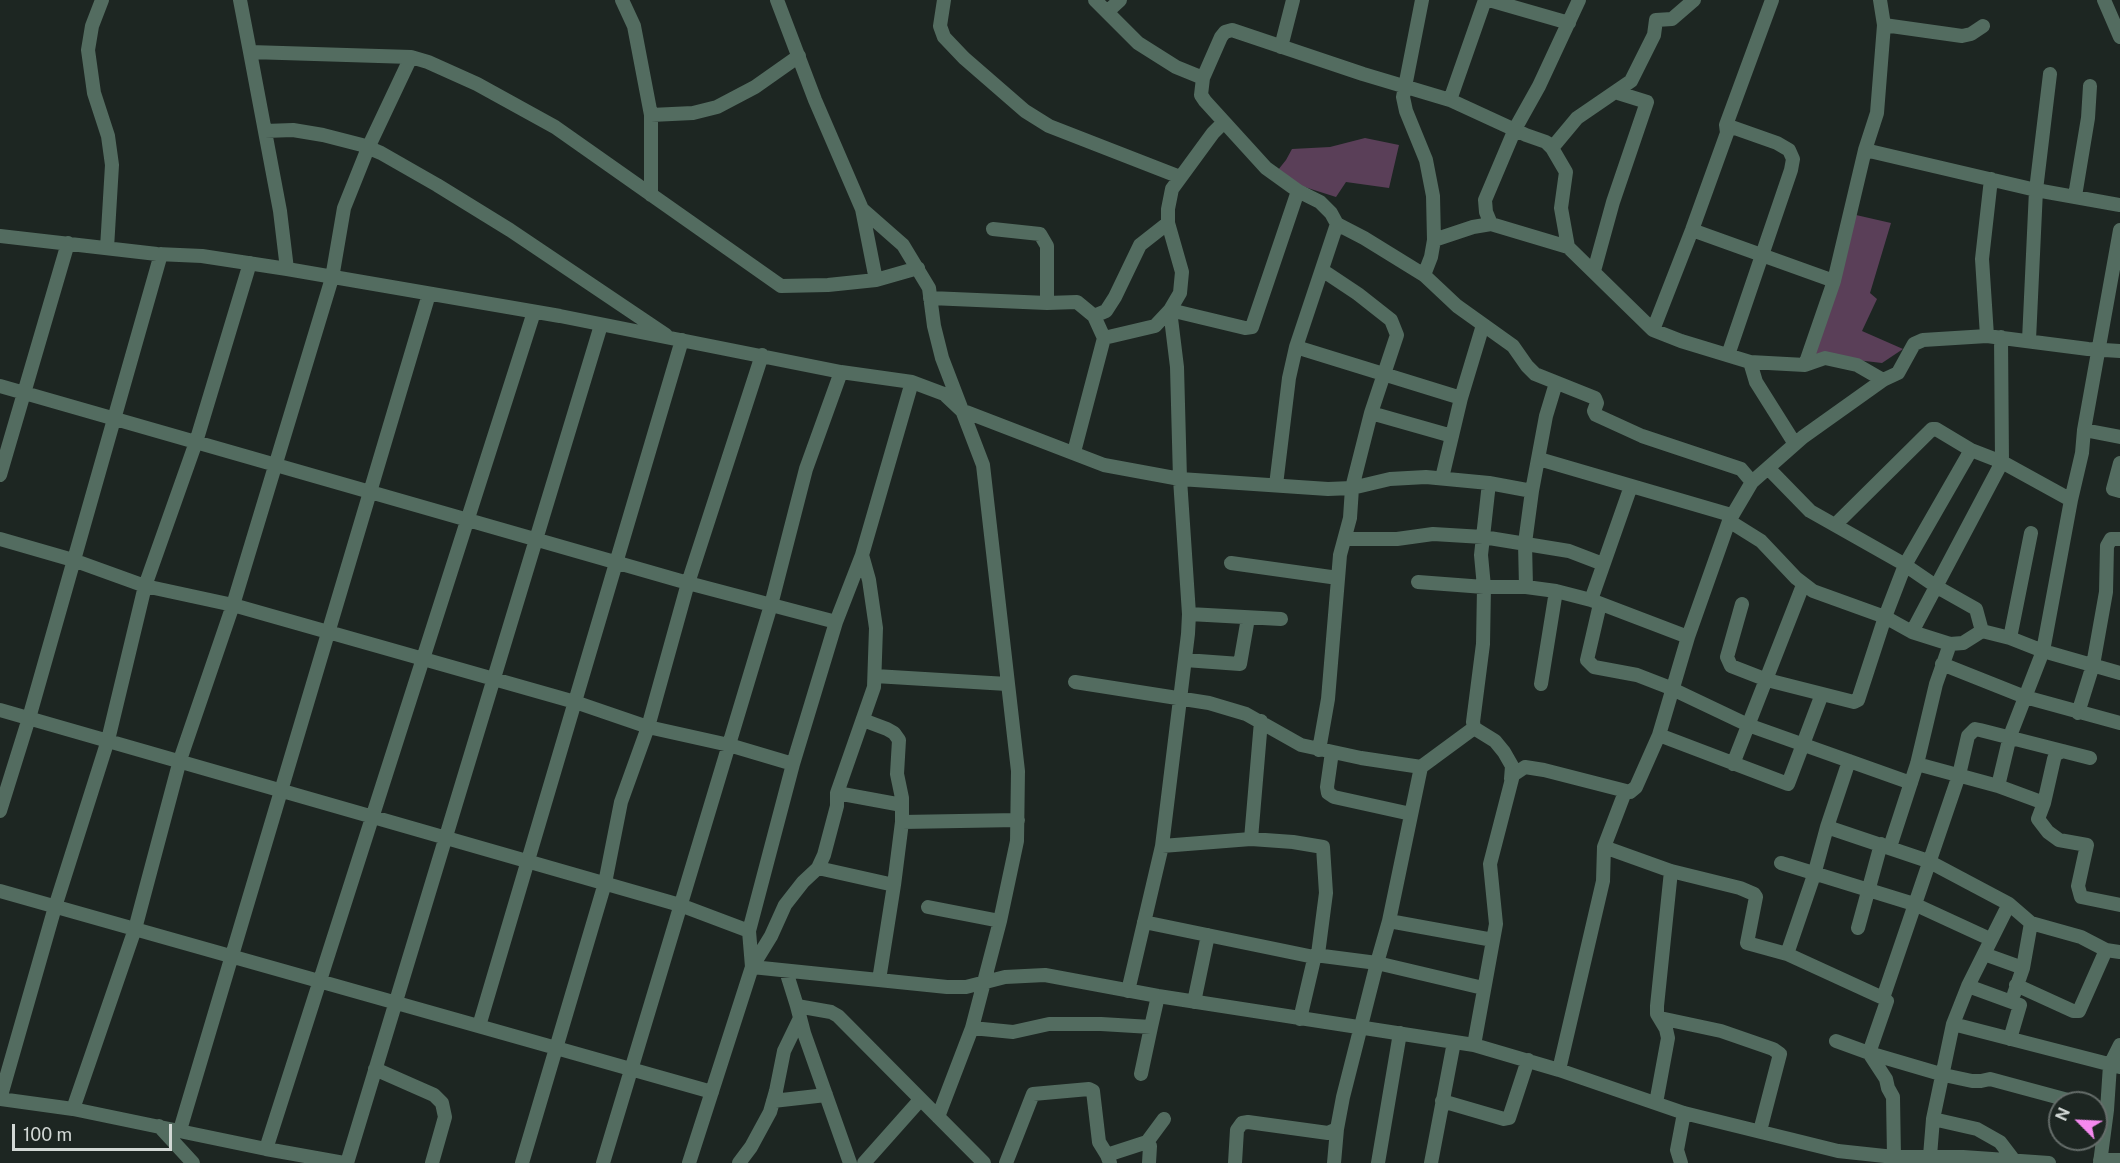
<!DOCTYPE html>
<style>
body{margin:0}
#map{position:relative;width:2120px;height:1163px;overflow:hidden;background:#1d2622;font-family:"Public Sans",sans-serif}
canvas{display:block}
.north{position:absolute;left:2048px;top:1091px;width:60px;height:60px;box-sizing:border-box;background:#1d2622;border:2px solid #656d6a;border-radius:50%;rotate:294deg;font-size:16px;font-weight:700;line-height:24px;text-align:center;color:#d2d8d5}
.north::after{content:'';display:block;margin:auto;width:21px;height:27px;background:#f589ef;clip-path:polygon(50% 0,100% 100%,50% 72%,0 100%)}
.scale{position:absolute;left:12px;top:1124px;width:160px;height:27px;box-sizing:border-box;border:3px solid #d2d8d5;border-top:0;padding-left:8px;font-size:18px;line-height:21px;white-space:nowrap;color:#d2d8d5;-webkit-text-stroke:4px #1d2622;paint-order:stroke}
</style>
<div id="map">
<canvas width="2120" height="1163"></canvas>
<div class="north">N</div>
<div class="scale">100 m</div>
</div>
<script>
const c = document.querySelector('canvas').getContext('2d');
c.lineJoin = 'round';
function fill(path, color) {
  c.fillStyle = color;
  c.fill(path, 'evenodd');
}
function shape(rows) {
  const path = new Path2D();
  for (const r of rows) {
    path.moveTo(r[0], r[1]);
    for (let i = 2; i < r.length; i += 2) path.lineTo(r[i], r[i + 1]);
  }
  return path;
}
function stroke(path, color, width, dash) {
  c.strokeStyle = color;
  c.lineWidth = width;
  c.lineCap = dash ? 'butt' : 'round';
  c.setLineDash(dash || []);
  c.stroke(path);
}
const green = shape([
 [1365,138,1399,145,1389,188,1346,182,1336,197,1292,183,1278,170,1286,160,1292,149,1330,147],
 [1856,215,1891,223,1870,293,1877,299,1862,331,1903,349,1882,363,1814,355]
]);
const minor = shape([
 [102,0,92,26,88,50,94,93,108,136,112,165,107,248],
 [240,0,250,52],
 [622,0,634,26,651,115,651,195],
 [777,0,815,100,862,209,903,245,929,288,934,326,942,358,983,465,1018,771,1017,841,1000,921,972,1028,938,1117],
 [944,0,940,26,944,37,964,58,1025,111,1049,126,1180,177],
 [1095,0,1138,43,1176,67,1203,78,1201,95,1205,101,1266,168,1298,191,1320,202,1331,213,1337,224,1364,238,1424,275,1457,306,1513,346,1527,366,1535,374,1595,398,1597,403,1594,411,1596,415,1642,436,1741,469,1752,482],
 [1422,0,1403,97,1406,111,1426,160,1433,196,1434,240,1431,257,1424,275],
 [1489,0,1569,23],
 [2104,0,2120,37],
 [1107,12,1120,0],
 [1884,25,1962,36,1971,34,1983,26],
 [1281,47,1293,0],
 [1203,78,1221,37,1225,32,1232,30,1363,74,1450,100,1526,135,1546,142,1552,148,1566,172,1561,208,1568,247,1653,330,1681,341,1750,362,1756,382,1795,444],
 [1450,100,1485,0],
 [651,115,693,113,717,107,755,87,799,56],
 [1726,125,1777,143,1789,150,1793,159,1791,170,1728,355],
 [265,131,293,130,323,135,362,145,381,153,437,185,510,230,666,335],
 [1552,148,1577,118,1631,81,1654,35,1656,20,1672,19,1694,0],
 [1865,150,2036,190,2120,205],
 [2075,196,2088,118,2090,86],
 [1491,224,1486,212,1485,200,1515,129,1539,86,1579,0],
 [993,229,1040,234,1047,246,1047,303],
 [1692,230,1834,281],
 [2120,230,2084,430,2082,453,2071,500,2043,651,2010,736,1998,786,2044,803,2038,819,2048,832,2059,840,2087,845,2078,886,2081,897,2120,905],
 [0,236,157,254,202,256,287,269,560,316,841,372,912,382,944,394,961,410,1104,465,1180,479,1328,489,1352,488,1390,479,1426,477,1489,483,1532,491],
 [1434,240,1473,227,1491,224,1568,247],
 [287,269,280,211,250,52,411,57,428,62,477,84,555,127,781,286,828,285,876,280,862,209],
 [1594,271,1613,202,1647,102,1615,92],
 [876,280,918,268],
 [930,298,1047,303,1077,302,1094,316,1104,338,1074,452],
 [1094,316,1106,311,1115,297,1140,245,1168,223],
 [1653,330,1692,230,1727,133,1726,125,1772,0],
 [1987,336,1982,259,1991,179],
 [1104,338,1155,326,1170,310,1180,293,1182,272,1168,223,1168,209,1172,189,1213,133,1224,122],
 [2029,340,2036,190,2050,74],
 [1296,347,1461,398],
 [2120,351,2088,349,1987,336,1923,340,1914,344,1898,373,1883,380,1803,437,1752,482,1729,521,1761,541,1796,578,1813,591,1885,617,1912,632,1950,644,1963,643,1982,631,2010,638,2043,651,2120,673],
 [1750,362,1805,365,1825,358,1857,365,1883,380],
 [1805,365,1834,281,1865,150,1877,113,1884,25,1880,0],
 [0,386,688,583,836,622],
 [1371,413,1452,436],
 [2084,430,2120,437],
 [1539,459,1731,515],
 [2120,463,2113,489,2120,491],
 [1769,469,1810,511,1902,563,1937,587,1976,609,1982,631],
 [0,475,68,243],
 [1442,478,1461,398,1483,325],
 [1489,483,1481,555,1484,587,1483,644,1473,722,1474,728,1495,741,1504,752,1512,766,1511,779],
 [1276,485,1289,378,1296,347,1337,224],
 [1835,525,1932,429,1936,429,1971,450],
 [0,539,73,560,145,586,233,605,575,702,648,727,729,745,793,764],
 [1345,539,1397,539,1433,534,1483,537,1569,551,1603,564],
 [1231,563,1338,578],
 [1418,582,1484,587,1526,587,1556,591,1591,600,1688,637],
 [1526,587,1525,543,1532,491,1546,416,1556,383],
 [1591,600,1631,486],
 [1600,604,1587,660,1594,667,1637,675,1668,687,1748,725,1911,783],
 [1742,604,1727,657,1731,666,1767,680,1854,702,1858,700,1885,617,1905,565,1971,450,2002,462,2071,500],
 [1189,614,1281,619],
 [1912,632,2002,462,2001,337],
 [2010,638,2031,533],
 [1185,660,1240,664,1248,618],
 [1942,664,2025,697,2120,723],
 [875,676,1007,684],
 [1075,682,1209,703,1246,714,1301,745,1361,758,1421,767,1389,921,1377,963,1315,955,1300,1019],
 [1541,684,1556,591],
 [0,710,680,905,749,931],
 [2078,713,2093,665,2106,592,2107,546,2111,539,2120,539],
 [863,720,887,729,894,733,899,740,897,774,902,798,902,822,894,885,879,980],
 [1659,735,1688,637,1729,521],
 [1319,750,1328,699,1340,555,1350,518,1352,488,1371,413,1397,335,1391,320,1358,294,1322,270],
 [1332,752,1327,787,1328,793,1334,797,1411,814],
 [1733,764,1803,585],
 [1917,764,1998,786],
 [1421,767,1474,728],
 [837,793,902,805],
 [2044,803,2054,759,2056,754,2063,751],
 [0,811,29,718,161,254],
 [902,822,1018,820],
 [1827,827,1928,861,2009,904],
 [1251,839,1261,721],
 [1162,846,1251,839,1293,842,1323,847,1326,893,1318,954],
 [1604,847,1671,871,1740,888,1754,894,1756,897,1747,943,1787,954,1883,998],
 [1890,847,1917,764,1936,684,1950,644],
 [1781,863,1914,904,1990,939],
 [818,868,894,885],
 [0,891,712,1092],
 [928,907,1000,921],
 [1389,921,1493,940],
 [1144,922,1314,957],
 [1858,928,1881,844],
 [1787,954,1814,875,1827,827,1849,761],
 [1984,954,2023,968],
 [752,967,771,936,785,905,803,882,818,868,824,855,837,806,837,793,874,687,876,628,869,580,862,555,912,382],
 [752,967,749,931,793,764,836,622,862,555],
 [786,971,797,1006,831,1012,838,1016,984,1163],
 [2016,985,2073,1011,2079,1011,2106,950],
 [1968,986,2020,1005,2010,1039],
 [1128,991,1162,846,1188,634,1189,614,1180,479,1177,367,1170,310,1245,328,1252,327,1298,191],
 [2014,994,2023,968,2031,923],
 [1194,1002,1208,935],
 [797,1006,804,1033,850,1163],
 [1660,1018,1721,1031,1773,1049,1780,1054,1760,1131],
 [1953,1024,2120,1067],
 [479,1026,682,340],
 [972,1028,1013,1032,1049,1024,1101,1024,1151,1027,1158,996],
 [1836,1041,1869,1053,1944,1075,1972,1081,1981,1081,1990,1079,2079,1103],
 [1474,1045,1496,924,1490,864,1513,775,1525,767,1544,770,1630,792,1636,787,1659,735,1788,784,1822,694],
 [375,1069,434,1095,442,1103,445,1117,432,1163],
 [1559,1070,1603,881,1604,847,1625,792],
 [1141,1074,1151,1027],
 [0,1099,55,907,108,740,145,586,196,442,250,263],
 [0,1099,73,1109,266,1149,344,1163],
 [773,1101,826,1095],
 [1442,1101,1504,1119,1509,1118,1528,1060],
 [1656,1103,1668,1038,1666,1029,1657,1014,1657,1006,1671,871],
 [73,1109,135,929,180,760,233,605,332,278,344,208,368,148,411,57],
 [1933,1119,1977,1129,2000,1142,2013,1159],
 [159,1126,193,1163],
 [180,1130,429,294],
 [1147,1142,1164,1119],
 [266,1149,534,312],
 [1107,1155,1147,1142,1150,1146,1149,1163],
 [1930,1156,1933,1119,1953,1024,1968,986,2009,904,2031,923,2081,937,2106,950,2120,952],
 [1894,1157,1893,1097,1888,1088,1886,1079,1869,1053,1887,1001,1883,998,1959,775,1968,736,1975,729,1980,730,2090,758],
 [2100,1160,2120,1160],
 [347,1163,601,325],
 [522,1163,605,883,621,802,648,727,688,583,762,355],
 [603,1163,771,605,806,469,841,372],
 [689,1163,752,967,947,987,966,987,1005,977,1045,975,1158,996,1474,1045,1559,1070,1684,1113,1838,1151,1894,1157,1963,1157,2049,1163],
 [739,1163,751,1147,770,1112,776,1091,784,1051,800,1018],
 [864,1163,920,1100],
 [1006,1163,1033,1094,1089,1089,1093,1091,1099,1142,1107,1155,1110,1163],
 [1235,1163,1237,1130,1242,1123,1248,1122,1328,1133,1337,1129,1343,1097,1377,963,1483,988],
 [1334,1163,1337,1129],
 [1378,1163,1400,1033],
 [1431,1163,1454,1042],
 [1681,1163,1677,1150,1684,1113],
 [2100,1163,2107,1110,2110,1065,2120,1045]
]);
fill(green, '#5a3f58');
stroke(minor, '#536c60', 14);
</script>
